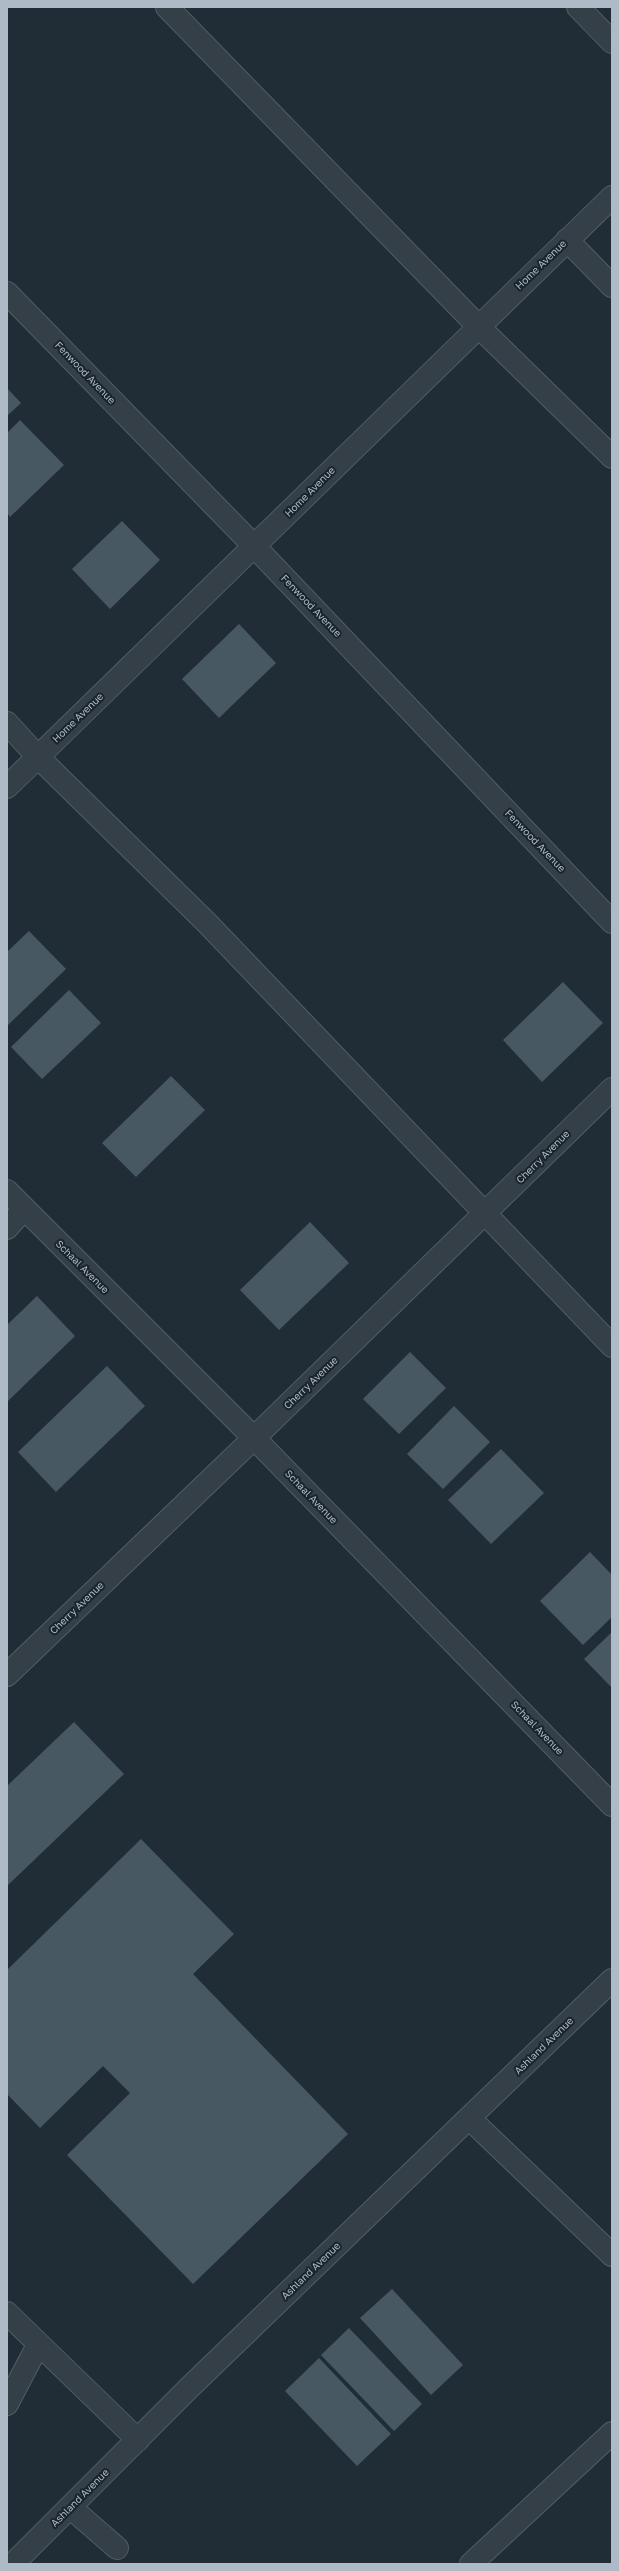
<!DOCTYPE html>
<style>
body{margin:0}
#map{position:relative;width:619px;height:2571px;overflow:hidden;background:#202d37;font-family:"Golos Text",sans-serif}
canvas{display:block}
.frame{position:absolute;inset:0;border:8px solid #aebac5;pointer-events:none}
</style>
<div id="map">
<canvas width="619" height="2571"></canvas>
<div class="frame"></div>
</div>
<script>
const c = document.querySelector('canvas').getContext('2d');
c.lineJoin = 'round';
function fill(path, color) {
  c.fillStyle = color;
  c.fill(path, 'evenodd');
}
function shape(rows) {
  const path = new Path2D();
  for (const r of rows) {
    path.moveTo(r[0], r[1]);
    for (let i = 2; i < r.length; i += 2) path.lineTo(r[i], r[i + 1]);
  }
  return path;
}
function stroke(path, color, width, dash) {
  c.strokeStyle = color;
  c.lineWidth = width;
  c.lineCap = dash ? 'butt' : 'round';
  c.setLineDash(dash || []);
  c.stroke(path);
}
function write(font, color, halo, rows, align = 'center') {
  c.font = font + ' "Golos Text",sans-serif';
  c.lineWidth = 4;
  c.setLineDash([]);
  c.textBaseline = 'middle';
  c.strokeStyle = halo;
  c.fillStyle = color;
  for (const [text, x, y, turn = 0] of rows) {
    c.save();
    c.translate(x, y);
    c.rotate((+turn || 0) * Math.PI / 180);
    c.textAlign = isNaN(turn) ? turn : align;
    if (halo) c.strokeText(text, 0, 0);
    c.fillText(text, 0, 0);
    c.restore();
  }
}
const building = shape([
 [7,388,21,403,7,416],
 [20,420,64,465,10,517,7,513,7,433],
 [122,521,160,560,110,609,72,569],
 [239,624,276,663,219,718,182,679],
 [29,931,66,969,7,1026,7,952],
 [563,982,603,1023,542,1082,503,1040],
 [69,990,101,1023,42,1079,11,1047],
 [171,1076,205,1110,136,1177,102,1143],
 [310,1222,349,1263,279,1330,240,1290],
 [37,1296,75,1336,7,1402,7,1325],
 [410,1352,446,1388,399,1434,363,1399],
 [107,1366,145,1406,56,1492,18,1452],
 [454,1406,490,1442,443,1489,407,1454],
 [501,1449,544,1493,491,1544,448,1500],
 [590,1552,612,1575,612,1617,583,1645,540,1601],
 [612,1632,612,1688,584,1659],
 [74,1722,124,1774,7,1886,7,1786],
 [141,1839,234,1934,193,1974,348,2134,193,2284,67,2155,130,2093,103,2066,40,2128,7,2094,7,1970],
 [392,2289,463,2365,431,2395,360,2318],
 [349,2328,422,2404,394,2431,321,2355],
 [319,2358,391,2434,357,2466,285,2391]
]);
const minor = shape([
 [167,7,478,326,612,457],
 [578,7,612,42],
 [567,240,612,286],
 [7,293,255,547,612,922],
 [7,723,38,757,207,923,612,1346],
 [7,787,612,197],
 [7,1191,254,1438,612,1805],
 [7,1228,24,1209],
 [7,1675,254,1438,612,1089],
 [469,2118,612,2255],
 [7,2313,138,2440],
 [7,2404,38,2345],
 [71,2508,117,2548],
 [13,2564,192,2385,612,1980],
 [471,2564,612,2433]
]);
const streetNames = [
 ["Home Avenue",541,265,-44],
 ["Fenwood Avenue",85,373,46],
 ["Home Avenue",310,492,-45],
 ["Fenwood Avenue",311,606,46],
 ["Home Avenue",78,718,-44],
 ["Fenwood Avenue",535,841,46],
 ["Cherry Avenue",543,1157,-45],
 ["Schaal Avenue",82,1267,45],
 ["Cherry Avenue",311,1383,-44],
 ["Schaal Avenue",311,1497,46],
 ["Cherry Avenue",77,1608,-44],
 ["Schaal Avenue",537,1728,46],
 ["Ashland Avenue",544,2046,-44],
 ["Ashland Avenue",311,2271,-44],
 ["Ashland Avenue",80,2498,-45]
];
fill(building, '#485863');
stroke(minor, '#515d66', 24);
stroke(minor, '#343f48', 22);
write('10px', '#aebac5', '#19242c', streetNames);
</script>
